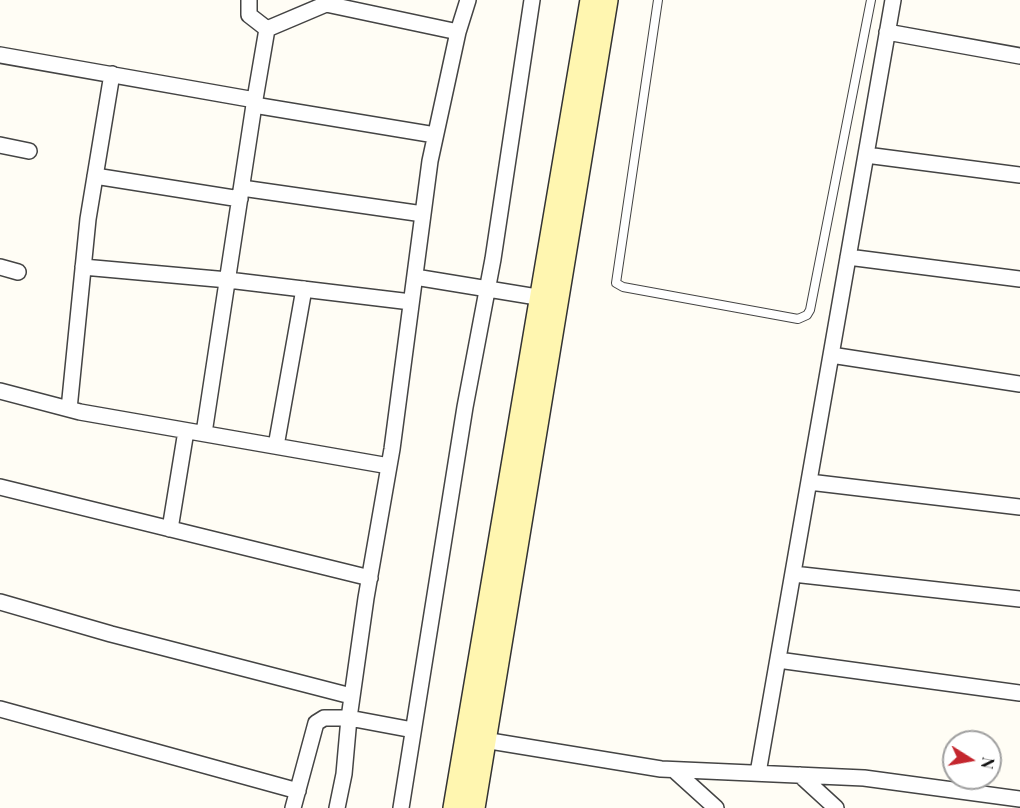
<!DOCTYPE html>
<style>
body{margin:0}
#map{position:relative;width:1020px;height:808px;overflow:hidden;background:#fffdf5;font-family:"Playfair Display",serif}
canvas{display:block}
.north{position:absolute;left:942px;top:730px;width:60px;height:60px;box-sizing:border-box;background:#fff;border:2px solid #a0a0a0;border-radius:50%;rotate:101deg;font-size:16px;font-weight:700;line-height:24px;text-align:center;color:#111}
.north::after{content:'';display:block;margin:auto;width:21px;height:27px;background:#c4262e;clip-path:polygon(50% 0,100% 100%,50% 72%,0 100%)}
</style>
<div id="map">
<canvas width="1020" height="808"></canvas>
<div class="north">N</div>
</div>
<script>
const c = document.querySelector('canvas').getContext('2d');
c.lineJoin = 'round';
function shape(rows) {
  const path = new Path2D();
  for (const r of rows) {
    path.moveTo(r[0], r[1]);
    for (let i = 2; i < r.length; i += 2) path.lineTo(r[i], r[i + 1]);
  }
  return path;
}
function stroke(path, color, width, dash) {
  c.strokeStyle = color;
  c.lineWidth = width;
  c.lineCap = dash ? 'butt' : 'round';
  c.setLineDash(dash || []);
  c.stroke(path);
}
const lane = shape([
 [658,0,616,283,623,287,798,319,807,315,810,310,871,0]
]);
const street = shape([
 [327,0,326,4,458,32,430,161,392,449,366,598,349,718,413,730],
 [267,29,326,4],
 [458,32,468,0],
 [887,32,1020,56],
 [0,55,255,100],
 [254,105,435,135],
 [0,145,29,151],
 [866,155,1020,175],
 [95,176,240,199],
 [242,188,423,214],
 [848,257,1020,279],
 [0,267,18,272],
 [83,267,228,280,411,302],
 [415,277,549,299],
 [831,355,1020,384],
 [0,391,80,412,389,466],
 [69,409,88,219,112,74],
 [204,433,254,105,267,29,249,15,249,0],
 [276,446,304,289],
 [809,482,1020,507],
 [0,487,370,578],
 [170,529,186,431],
 [793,574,1020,599],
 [0,602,111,634,351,696],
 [778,660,1020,693],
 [0,709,298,791],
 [484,740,661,769,864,778,1020,799],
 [674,770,716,808],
 [758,773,893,0],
 [800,775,836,808],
 [293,808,316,723,324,718,349,718,344,774,337,808],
 [401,808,465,407,493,259,532,0]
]);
const secondary = shape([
 [454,808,591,0],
 [474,808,607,0]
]);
stroke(lane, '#444', 10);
stroke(street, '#444', 18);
stroke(secondary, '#333', 24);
stroke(lane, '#fff', 8);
stroke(street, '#fff', 15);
stroke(secondary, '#fff6b0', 21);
</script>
